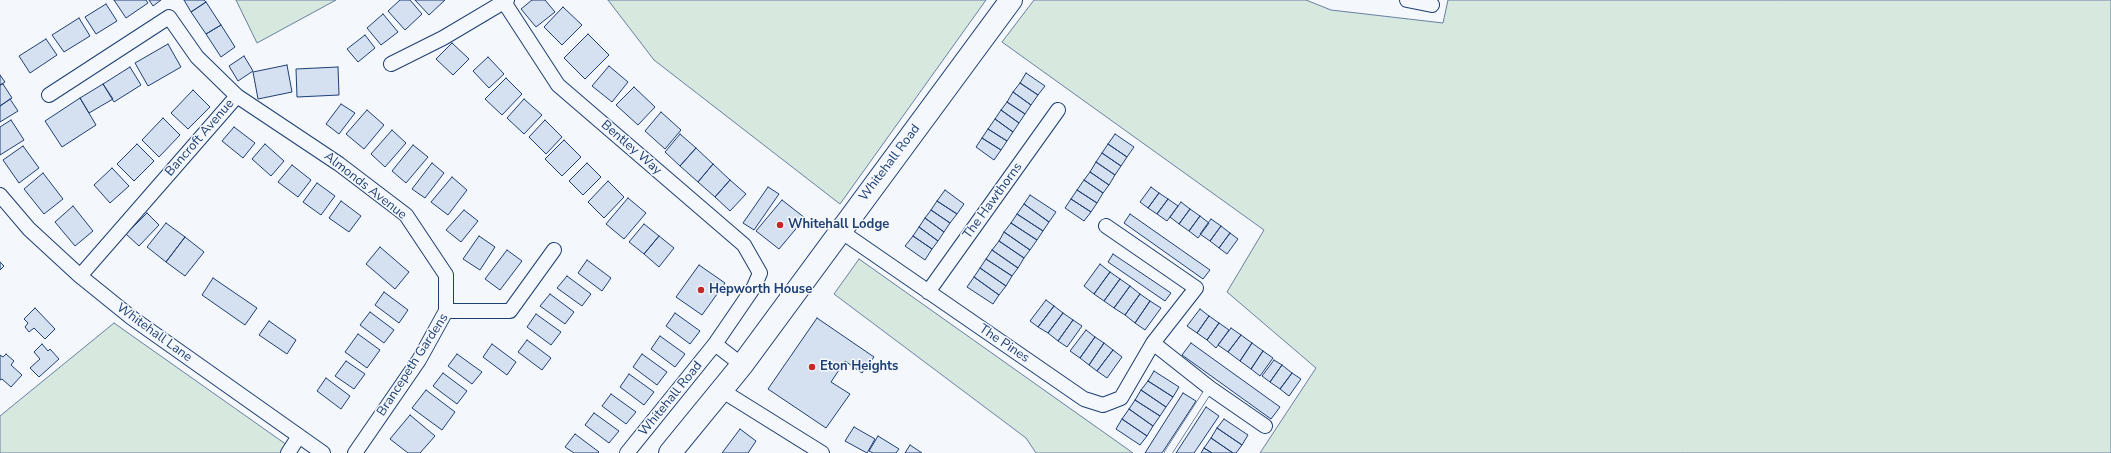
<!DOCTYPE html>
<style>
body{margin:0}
canvas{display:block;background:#f4f7fb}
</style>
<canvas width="2111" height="453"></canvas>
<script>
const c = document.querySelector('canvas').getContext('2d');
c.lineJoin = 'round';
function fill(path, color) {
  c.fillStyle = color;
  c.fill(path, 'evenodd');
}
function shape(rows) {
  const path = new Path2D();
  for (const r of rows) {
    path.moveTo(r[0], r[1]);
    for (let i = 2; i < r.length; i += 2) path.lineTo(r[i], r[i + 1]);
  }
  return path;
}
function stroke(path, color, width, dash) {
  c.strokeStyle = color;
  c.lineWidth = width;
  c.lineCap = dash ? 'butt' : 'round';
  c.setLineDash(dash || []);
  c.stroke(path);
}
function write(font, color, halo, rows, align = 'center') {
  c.font = font + ' "Nunito Sans",sans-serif';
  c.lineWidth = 3;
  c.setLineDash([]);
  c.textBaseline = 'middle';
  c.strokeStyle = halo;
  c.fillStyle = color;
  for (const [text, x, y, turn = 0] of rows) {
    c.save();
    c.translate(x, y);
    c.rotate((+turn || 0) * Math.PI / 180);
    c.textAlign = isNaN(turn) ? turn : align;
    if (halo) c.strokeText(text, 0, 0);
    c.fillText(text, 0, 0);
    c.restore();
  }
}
const green = shape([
 [236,0,336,0,257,43,236,0],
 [608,0,986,0,840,204,654,60,608,0],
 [1034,0,1306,0,1331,10,1443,23,1448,0,2111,0,2111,453,1260,453,1316,368,1227,292,1264,230,1002,42,1034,0],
 [859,259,1133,453,1036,453,1026,438,834,294,859,259],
 [114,323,287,445,282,453,0,453,0,416,114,323]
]);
const building = shape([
 [114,0,146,0,148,3,126,18,114,0],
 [149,0,161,0,153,6,149,0],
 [184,0,204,0,206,2,191,12,184,0],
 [400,0,410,0,422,14,405,30,388,11,400,0],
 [415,0,445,0,429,15,415,0],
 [532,0,545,0,555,12,536,27,521,9,532,0],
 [206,2,221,25,206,34,191,12,206,2],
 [106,4,117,21,96,34,85,17,106,4],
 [563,7,582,25,562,45,544,27,563,7],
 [383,14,398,32,381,45,367,28,383,14],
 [79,18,90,36,64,52,52,35,79,18],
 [221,25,235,47,221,57,206,34,221,25],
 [588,34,609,55,585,79,564,58,588,34],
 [365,35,375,48,358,62,347,49,365,35],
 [46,39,57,55,30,73,19,56,46,39],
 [452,43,469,59,453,75,436,59,452,43],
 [168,44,181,67,148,86,135,63,168,44],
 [244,56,253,71,238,81,229,66,244,56],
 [488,57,504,74,489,88,473,71,488,57],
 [287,65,292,92,258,99,253,72,287,65],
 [609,66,628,82,612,102,592,86,609,66],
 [130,67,141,85,114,102,103,84,130,67],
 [338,67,339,95,297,97,296,69,338,67],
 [1026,73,1045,86,1038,95,1020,83,1026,73],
 [0,75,5,82,0,85,0,75],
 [506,78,522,94,502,115,485,99,506,78],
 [1020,83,1038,95,1031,105,1013,92,1020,83],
 [3,84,12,98,0,106,0,85,3,84],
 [103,84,113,99,89,113,80,98,103,84],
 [634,87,655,107,638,125,616,105,634,87],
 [193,90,210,107,188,129,171,113,193,90],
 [1013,92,1031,105,1025,114,1007,102,1013,92],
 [80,98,96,125,62,147,45,121,80,98],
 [10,99,18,111,0,122,0,106,10,99],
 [524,99,542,115,524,134,507,118,524,99],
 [1007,102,1025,114,1019,123,1001,110,1007,102],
 [341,104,355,113,339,134,326,124,341,104],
 [367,110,384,125,364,149,346,134,367,110],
 [1001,110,1019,123,1013,132,995,119,1001,110],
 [661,112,681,130,665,149,645,131,661,112],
 [163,118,180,135,159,157,142,140,163,118],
 [995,119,1013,132,1007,141,988,129,995,119],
 [11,120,24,140,0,155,0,127,11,120],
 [545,120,562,137,546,154,529,137,545,120],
 [234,127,255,143,243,158,222,141,234,127],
 [988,129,1007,141,1001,150,982,138,988,129],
 [392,130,406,143,385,167,371,154,392,130],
 [680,134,696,148,680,166,665,152,680,134],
 [1115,134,1134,147,1127,157,1108,144,1115,134],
 [982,138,1001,150,994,160,976,147,982,138],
 [564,140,581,157,562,176,545,159,564,140],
 [137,144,154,161,134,181,117,164,137,144],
 [265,144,284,161,271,176,252,159,265,144],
 [1108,144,1127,157,1121,166,1102,153,1108,144],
 [413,145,428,157,406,183,392,171,413,145],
 [23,146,39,168,19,183,3,160,23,146],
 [696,148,713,164,698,182,680,166,696,148],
 [1102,153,1121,166,1115,175,1096,162,1102,153],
 [1096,162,1115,175,1109,185,1090,172,1096,162],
 [432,163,444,173,425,198,412,189,432,163],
 [587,163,601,177,583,195,569,181,587,163],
 [713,164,730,180,715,197,698,182,713,164],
 [292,165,311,180,298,197,278,182,292,165],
 [112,168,129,186,110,203,94,185,112,168],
 [1090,172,1109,185,1103,193,1084,180,1090,172],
 [43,173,63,199,44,214,24,189,43,173],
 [452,177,467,190,448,215,431,202,452,177],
 [730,180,746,194,730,211,715,197,730,180],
 [1084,180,1103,193,1097,203,1077,190,1084,180],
 [608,181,624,197,604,218,588,202,608,181],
 [317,183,335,196,321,215,303,202,317,183],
 [768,187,779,194,754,230,743,223,768,187],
 [1151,187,1159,193,1148,208,1140,202,1151,187],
 [945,190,964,204,957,214,937,201,945,190],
 [1077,190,1097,203,1091,212,1071,199,1077,190],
 [1159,193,1168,199,1157,214,1148,208,1159,193],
 [1030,195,1056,212,1049,222,1024,204,1030,195],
 [628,198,646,213,624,239,606,224,628,198],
 [1071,199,1091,212,1084,221,1065,208,1071,199],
 [1168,199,1178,206,1167,221,1157,214,1168,199],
 [782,200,805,218,779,249,756,231,782,200],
 [341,201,361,216,349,232,329,218,341,201],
 [937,201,957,214,950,223,931,210,937,201],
 [1181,202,1190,209,1179,224,1170,217,1181,202],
 [1024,204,1049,222,1043,231,1017,214,1024,204],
 [73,206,93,231,75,246,55,222,73,206],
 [1190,209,1200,216,1189,231,1179,224,1190,209],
 [464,210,478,221,461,242,446,230,464,210],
 [931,210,950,223,944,232,925,218,931,210],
 [147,213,159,225,139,246,126,234,147,213],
 [1017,214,1043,231,1037,240,1011,223,1017,214],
 [1130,214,1210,270,1203,279,1124,223,1130,214],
 [1200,216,1209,223,1198,238,1189,231,1200,216],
 [925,218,944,232,938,241,919,227,925,218],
 [1211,219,1221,226,1210,241,1200,234,1211,219],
 [166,223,185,237,166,262,147,247,166,223],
 [1011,223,1037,240,1030,250,1004,232,1011,223],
 [644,224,659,236,644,254,629,242,644,224],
 [1221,226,1230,233,1219,248,1210,241,1221,226],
 [919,227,938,241,932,249,913,236,919,227],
 [1004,232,1030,250,1024,258,999,241,1004,232],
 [1230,233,1238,239,1227,254,1219,248,1230,233],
 [479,236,495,247,480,270,463,259,479,236],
 [659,236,674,248,659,267,644,254,659,236],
 [913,236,932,249,925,260,905,246,913,236],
 [185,237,204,252,185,276,166,262,185,237],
 [999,241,1024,258,1018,268,992,250,999,241],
 [380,247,409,272,395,289,366,264,380,247],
 [507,250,522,261,500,290,485,279,507,250],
 [992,250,1018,268,1012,276,986,259,992,250],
 [1113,254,1171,293,1165,301,1108,262,1113,254],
 [986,259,1012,276,1006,286,980,268,986,259],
 [587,260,611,278,602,291,578,273,587,260],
 [0,262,4,266,0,270,0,262],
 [1100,264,1110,272,1094,294,1084,286,1100,264],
 [699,265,725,283,702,315,676,297,699,265],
 [980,268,1006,286,999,295,974,277,980,268],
 [1110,272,1120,279,1104,301,1094,294,1110,272],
 [567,276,591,294,582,306,557,288,567,276],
 [974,277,999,295,993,304,967,287,974,277],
 [213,278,257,308,245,325,202,295,213,278],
 [1120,279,1130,286,1114,308,1104,301,1120,279],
 [1130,286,1140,294,1125,315,1114,308,1130,286],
 [384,292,408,310,399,323,375,305,384,292],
 [550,294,574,312,565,324,540,306,550,294],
 [1140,294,1150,301,1135,323,1125,315,1140,294],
 [1046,300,1054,306,1038,327,1030,321,1046,300],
 [1150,301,1161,308,1145,330,1135,323,1150,301],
 [1054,306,1063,313,1048,333,1038,327,1054,306],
 [35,308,55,329,45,339,34,328,29,332,25,327,28,323,24,319,35,308],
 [1200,309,1209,316,1197,333,1187,326,1200,309],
 [370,312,394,330,384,343,360,325,370,312],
 [675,313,700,331,690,344,666,326,675,313],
 [1063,313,1073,320,1058,341,1048,333,1063,313],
 [536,314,561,332,551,345,527,327,536,314],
 [1209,316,1219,323,1207,340,1197,333,1209,316],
 [817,318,874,357,862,373,845,361,831,382,850,394,826,428,768,389,817,318],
 [1073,320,1082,326,1067,347,1058,341,1073,320],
 [269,321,296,340,287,354,259,335,269,321],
 [1219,323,1229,330,1216,348,1207,340,1219,323],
 [1231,328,1241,335,1228,352,1218,345,1231,328],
 [1086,330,1095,337,1080,358,1070,351,1086,330],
 [358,334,380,350,367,368,345,352,358,334],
 [1241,335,1252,343,1240,361,1228,352,1241,335],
 [660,336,685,354,675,367,651,349,660,336],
 [1095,337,1104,343,1089,365,1080,358,1095,337],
 [527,340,551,358,542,370,518,352,527,340],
 [1104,343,1113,350,1097,371,1089,365,1104,343],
 [1191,343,1280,407,1271,419,1182,355,1191,343],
 [1252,343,1263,351,1251,369,1240,361,1252,343],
 [42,344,48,351,50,349,59,359,39,377,30,368,40,359,34,352,42,344],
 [492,344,516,362,507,375,483,357,492,344],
 [1113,350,1122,357,1107,378,1097,371,1113,350],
 [1263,351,1273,358,1260,376,1251,369,1263,351],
 [6,354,14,361,11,365,22,375,11,387,2,379,0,380,0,355,3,357,6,354],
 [457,354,482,372,472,384,448,366,457,354],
 [642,354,667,372,657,385,633,367,642,354],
 [1274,360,1282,365,1270,382,1262,376,1274,360],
 [346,361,365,374,354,389,335,376,346,361],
 [1282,365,1292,373,1280,389,1270,382,1282,365],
 [1154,371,1179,387,1173,397,1148,381,1154,371],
 [443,373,467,391,457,404,433,386,443,373],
 [1292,373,1301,379,1289,396,1280,389,1292,373],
 [629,374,654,392,644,405,620,387,629,374],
 [326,378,350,396,341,409,317,391,326,378],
 [1148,381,1173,397,1166,407,1141,390,1148,381],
 [426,390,455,412,442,430,412,408,426,390],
 [1141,390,1166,407,1160,416,1135,400,1141,390],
 [1183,393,1196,401,1162,453,1145,453,1183,393],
 [611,394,636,412,626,424,602,406,611,394],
 [1135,400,1160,416,1153,426,1129,409,1135,400],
 [1206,407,1219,416,1194,453,1176,453,1206,407],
 [1129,409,1153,426,1147,436,1122,419,1129,409],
 [594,413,619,431,609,443,585,425,594,413],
 [410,415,435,436,420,453,408,453,390,439,410,415],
 [1122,419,1147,436,1140,445,1116,429,1122,419],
 [1224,419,1248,435,1242,445,1217,428,1224,419],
 [854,427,875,439,867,453,845,441,854,427],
 [1217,428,1242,445,1236,453,1233,453,1211,438,1217,428],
 [740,429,756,441,748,453,722,453,740,429],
 [575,434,599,452,598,453,574,453,565,447,575,434],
 [878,436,899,449,896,453,873,453,869,451,878,436],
 [1211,438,1233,453,1212,453,1204,448,1211,438],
 [910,445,922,453,905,453,910,445],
 [1204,448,1212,453,1201,453,1204,448]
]);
const lane = shape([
 [1168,453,1210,388]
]);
const street = shape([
 [1407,0,1432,5],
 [504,2,558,85,744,245,760,273,754,287,715,344,742,365],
 [391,64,443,38,507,0],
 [49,95,169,17,197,57,237,96,80,276],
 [237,96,339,164,406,215,446,275,446,311],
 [0,195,29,229,80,276,132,318,323,453],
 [839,230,1084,399,1103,405,1121,398,1153,343,1196,288,1106,226],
 [928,292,1058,110],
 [1153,343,1210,388,1265,426],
 [721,390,822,453],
 [288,453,299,436],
 [355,453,419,360,446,311,510,311,554,250],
 [627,453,715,344]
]);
const primary = shape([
 [670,453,742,365,1011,0]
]);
const markers = [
 [780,225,4,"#c62828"],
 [701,290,4,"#c62828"],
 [812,367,4,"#c62828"]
];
const streetNames = [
 ["Bancroft Avenue",200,138,-49],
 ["Bentley Way",631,148,41],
 ["Whitehall Road",890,163,-53],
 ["Almonds Avenue",365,186,38],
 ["The Hawthorns",993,201,-54],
 ["Whitehall Lane",154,333,36],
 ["The Pines",1004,344,34],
 ["Brancepeth Gardens",413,365,-57],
 ["Whitehall Road",671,399,-51]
];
const poiNames = [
 ["Whitehall Lodge",788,225],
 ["Hepworth House",709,290],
 ["Eton Heights",820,367]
];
fill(green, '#d7e8df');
stroke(green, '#687fa3', 1);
fill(building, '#d5e0f0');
stroke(building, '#1d3f73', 1);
stroke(lane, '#1d3f73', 8);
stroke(street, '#1d3f73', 16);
stroke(primary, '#1d3f73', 24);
stroke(lane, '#f4f7fb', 7);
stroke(street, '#f4f7fb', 14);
stroke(primary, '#f4f7fb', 22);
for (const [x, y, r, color] of markers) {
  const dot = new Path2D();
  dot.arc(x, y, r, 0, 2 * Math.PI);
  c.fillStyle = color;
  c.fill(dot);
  stroke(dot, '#f4f7fb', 1.5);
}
write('13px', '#1d3f73', '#f4f7fb', streetNames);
write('bold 13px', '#1d3f73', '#f4f7fb', poiNames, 'left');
</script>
